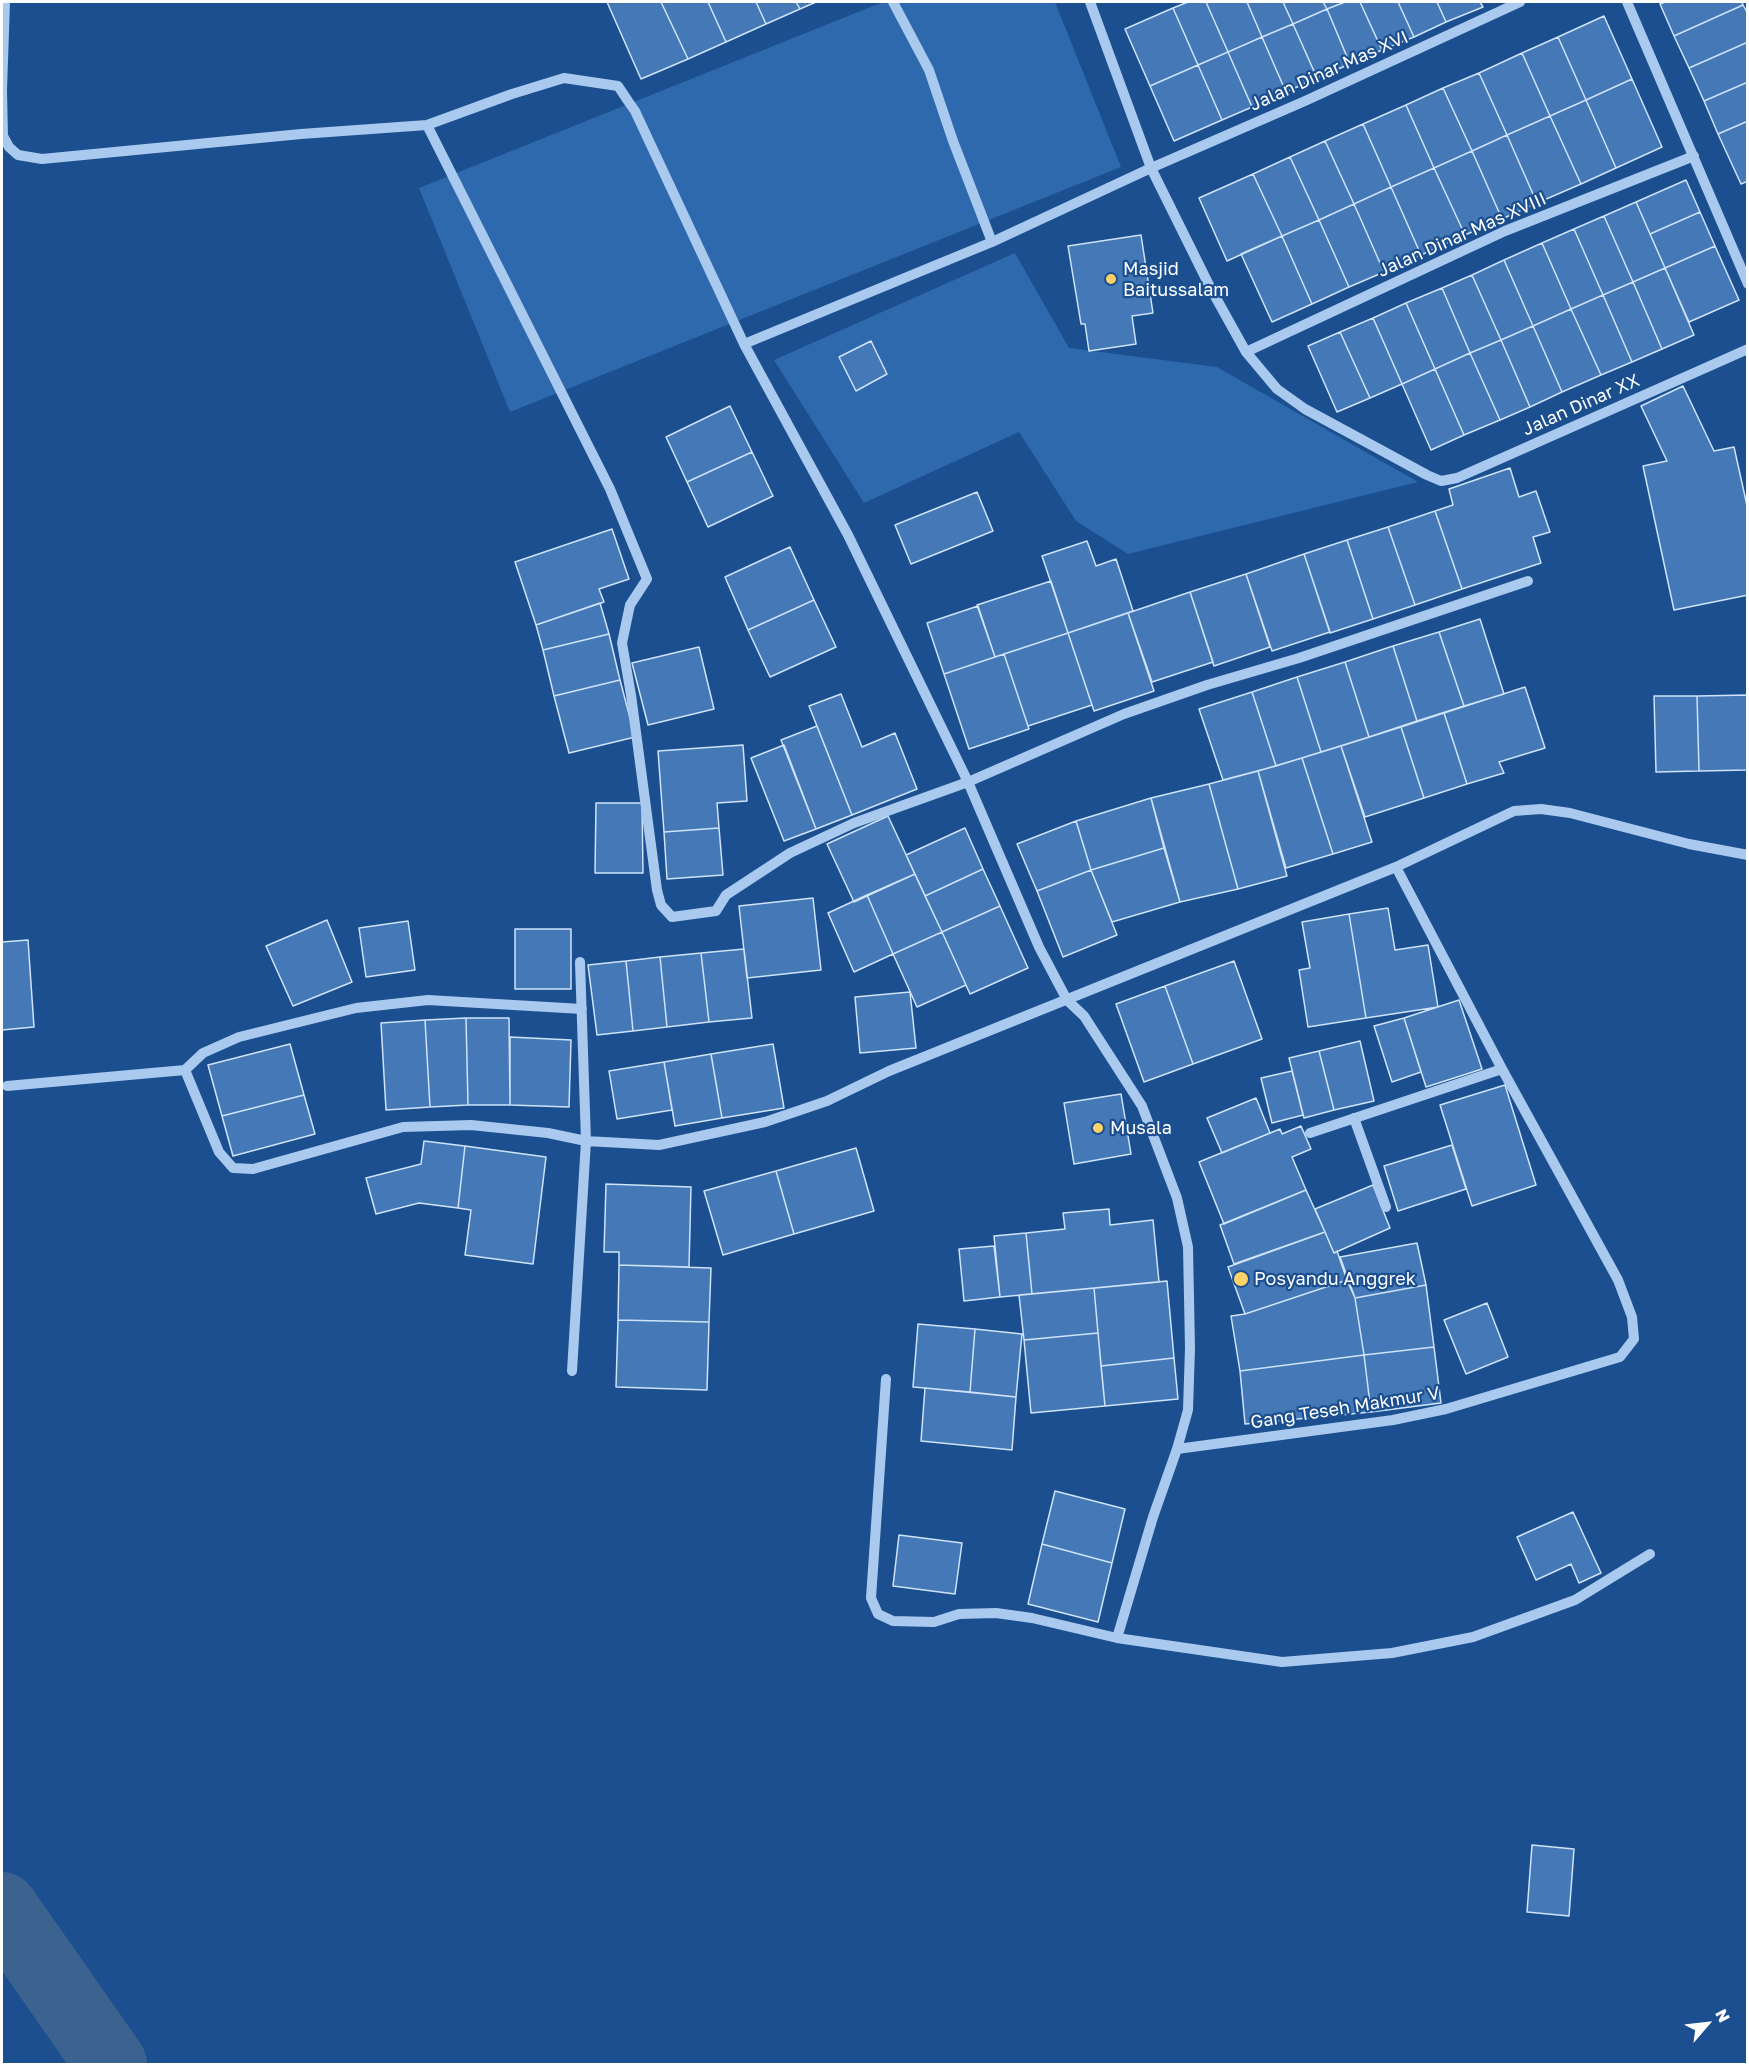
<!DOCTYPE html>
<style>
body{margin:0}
#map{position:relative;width:1749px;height:2066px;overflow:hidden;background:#1b4f8f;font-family:"Golos Text",sans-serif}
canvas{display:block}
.frame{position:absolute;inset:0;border:3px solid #fff;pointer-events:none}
.north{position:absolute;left:1677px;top:1994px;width:60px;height:60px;-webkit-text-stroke:4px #1b4f8f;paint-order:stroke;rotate:62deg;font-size:16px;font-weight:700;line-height:24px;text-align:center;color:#fff}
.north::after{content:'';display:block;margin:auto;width:21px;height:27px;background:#fff;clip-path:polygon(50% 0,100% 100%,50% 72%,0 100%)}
</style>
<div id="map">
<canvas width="1749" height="2066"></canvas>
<div class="frame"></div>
<div class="north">N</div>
</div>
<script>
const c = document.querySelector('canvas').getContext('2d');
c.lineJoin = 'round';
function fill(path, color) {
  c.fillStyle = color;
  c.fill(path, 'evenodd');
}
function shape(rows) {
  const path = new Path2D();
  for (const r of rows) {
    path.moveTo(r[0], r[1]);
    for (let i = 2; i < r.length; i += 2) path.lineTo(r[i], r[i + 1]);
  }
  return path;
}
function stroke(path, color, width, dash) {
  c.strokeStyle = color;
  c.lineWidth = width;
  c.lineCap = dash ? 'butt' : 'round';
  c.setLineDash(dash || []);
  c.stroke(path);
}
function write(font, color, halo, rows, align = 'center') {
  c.font = font + ' "Golos Text",sans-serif';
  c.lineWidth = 4.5;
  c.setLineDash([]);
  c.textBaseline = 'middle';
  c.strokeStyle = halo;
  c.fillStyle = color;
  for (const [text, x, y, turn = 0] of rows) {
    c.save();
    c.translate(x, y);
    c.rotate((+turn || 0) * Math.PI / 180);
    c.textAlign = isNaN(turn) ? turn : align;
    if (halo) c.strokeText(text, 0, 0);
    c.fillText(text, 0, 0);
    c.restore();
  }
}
const green = shape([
 [883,2,1055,2,1121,167,510,412,419,188],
 [1015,253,1069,348,1217,367,1418,482,1128,554,1076,521,1019,432,864,503,774,360]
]);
const river = shape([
 [2,1908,111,2064]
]);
const building = shape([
 [607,2,661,2,688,59,641,79,607,2],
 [661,2,708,2,726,42,688,59,661,2],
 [708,2,756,2,766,24,726,42,708,2],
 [756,2,796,2,800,9,766,24,756,2],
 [796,2,816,2,800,9,796,2],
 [1188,2,1206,2,1228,52,1198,65,1173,8,1188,2],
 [1206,2,1247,2,1262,37,1228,52,1206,2],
 [1247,2,1283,2,1293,24,1262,37,1247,2],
 [1283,2,1323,2,1327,9,1293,24,1283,2],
 [1323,2,1345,2,1327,9,1323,2],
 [1345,2,1360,2,1382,50,1350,64,1327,9,1345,2],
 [1360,2,1398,2,1414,37,1382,50,1360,2],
 [1398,2,1437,2,1446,22,1414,37,1398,2],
 [1437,2,1480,2,1483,7,1446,22,1437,2],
 [1665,2,1742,2,1743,5,1674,36,1660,4,1665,2],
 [1743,5,1748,14,1748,42,1689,68,1674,36,1743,5],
 [1173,8,1198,65,1150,86,1125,29,1173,8],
 [1327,9,1350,64,1317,78,1293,24,1327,9],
 [1604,16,1632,79,1586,100,1558,37,1604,16],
 [1293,24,1317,78,1286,92,1262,37,1293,24],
 [1262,37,1286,92,1252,107,1228,52,1262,37],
 [1558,37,1586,100,1550,116,1522,53,1558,37],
 [1748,42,1748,82,1704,101,1689,68,1748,42],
 [1228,52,1252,107,1222,120,1198,65,1228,52],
 [1522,53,1550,116,1507,135,1479,73,1522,53],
 [1198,65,1222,120,1174,141,1150,86,1198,65],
 [1479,73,1507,135,1472,151,1443,88,1479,73],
 [1632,79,1662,147,1616,168,1586,100,1632,79],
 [1748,82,1748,121,1718,134,1704,101,1748,82],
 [1443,88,1472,151,1434,168,1406,105,1443,88],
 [1586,100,1616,168,1581,184,1550,116,1586,100],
 [1406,105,1434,168,1391,187,1363,124,1406,105],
 [1550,116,1581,184,1537,203,1507,135,1550,116],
 [1748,121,1748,181,1741,184,1718,134,1748,121],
 [1363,124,1391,187,1354,204,1325,141,1363,124],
 [1507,135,1537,203,1502,219,1472,151,1507,135],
 [1325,141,1354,204,1319,220,1290,157,1325,141],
 [1472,151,1502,219,1465,235,1434,168,1472,151],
 [1290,157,1319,220,1282,236,1253,174,1290,157],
 [1434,168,1465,235,1421,255,1391,187,1434,168],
 [1253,174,1282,236,1227,261,1199,198,1253,174],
 [1686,180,1700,212,1650,234,1636,202,1686,180],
 [1391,187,1421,255,1384,272,1354,204,1391,187],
 [1636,202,1665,268,1633,282,1604,216,1636,202],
 [1354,204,1384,272,1349,287,1319,220,1354,204],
 [1700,212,1715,246,1665,268,1650,234,1700,212],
 [1604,216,1633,282,1603,295,1574,229,1604,216],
 [1319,220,1349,287,1312,304,1282,236,1319,220],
 [1574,229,1603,295,1571,309,1542,243,1574,229],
 [1141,235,1153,313,1132,316,1136,344,1089,351,1085,324,1081,324,1068,246,1141,235],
 [1282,236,1312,304,1272,322,1241,254,1282,236],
 [1542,243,1571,309,1533,326,1504,260,1542,243],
 [1715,246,1739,300,1689,322,1665,268,1715,246],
 [1504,260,1533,326,1501,340,1472,275,1504,260],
 [1665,268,1694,335,1662,349,1633,282,1665,268],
 [1472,275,1501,340,1470,353,1442,288,1472,275],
 [1633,282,1662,349,1632,362,1603,295,1633,282],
 [1442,288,1470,353,1435,369,1406,303,1442,288],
 [1603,295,1632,362,1601,375,1571,309,1603,295],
 [1406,303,1435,369,1402,384,1373,318,1406,303],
 [1571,309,1601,375,1562,392,1533,326,1571,309],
 [1373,318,1402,384,1370,398,1340,332,1373,318],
 [1533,326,1562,392,1530,407,1501,340,1533,326],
 [1340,332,1370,398,1337,412,1308,346,1340,332],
 [1501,340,1530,407,1500,420,1470,353,1501,340],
 [871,341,887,374,856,391,839,357,871,341],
 [1470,353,1500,420,1464,435,1435,369,1470,353],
 [1435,369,1464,435,1431,450,1402,384,1435,369],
 [1683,386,1714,451,1734,447,1748,510,1748,595,1674,610,1643,466,1667,461,1641,406,1683,386],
 [730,406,752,452,687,482,666,437,730,406],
 [752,452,773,496,708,527,687,482,752,452],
 [1510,468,1519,497,1536,491,1550,532,1533,537,1541,563,1462,589,1435,511,1453,505,1449,489,1510,468],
 [977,492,993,531,911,564,895,525,977,492],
 [1435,511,1462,589,1415,605,1388,527,1435,511],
 [1388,527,1415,605,1373,619,1347,540,1388,527],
 [612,529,629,579,599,589,604,602,536,625,515,562,612,529],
 [1347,540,1373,619,1330,633,1304,554,1347,540],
 [1087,541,1096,566,1116,559,1133,611,1068,633,1042,556,1087,541],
 [790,547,814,600,748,630,725,577,790,547],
 [1304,554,1330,632,1272,651,1246,574,1304,554],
 [1246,574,1270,647,1214,666,1190,592,1246,574],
 [1051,581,1068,633,995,657,977,605,1051,581],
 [1190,592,1213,662,1152,682,1128,613,1190,592],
 [814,600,836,647,770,677,748,630,814,600],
 [600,603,609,634,543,650,536,625,600,603],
 [978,606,995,657,944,674,927,623,978,606],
 [1128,613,1154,691,1094,711,1068,633,1128,613],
 [1480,619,1504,694,1464,706,1439,632,1480,619],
 [1439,632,1464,706,1417,721,1393,646,1439,632],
 [1068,633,1092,705,1028,726,1004,654,1068,633],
 [609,634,620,680,554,696,543,650,609,634],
 [1393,646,1417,721,1369,737,1345,662,1393,646],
 [699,647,714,709,648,725,632,663,699,647],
 [1004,654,1029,729,969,749,944,674,1004,654],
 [1345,662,1369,737,1321,752,1297,677,1345,662],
 [1297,677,1321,752,1276,766,1252,692,1297,677],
 [620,680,635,737,569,753,554,696,620,680],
 [1525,687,1545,748,1499,762,1504,773,1467,784,1444,713,1525,687],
 [1252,692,1276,766,1223,780,1199,709,1252,692],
 [841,694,862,747,895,733,917,789,852,815,809,706,841,694],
 [1748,695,1748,770,1699,771,1697,696,1748,695],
 [1654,696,1697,696,1699,771,1656,772,1654,696],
 [1444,713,1467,784,1424,798,1401,727,1444,713],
 [817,726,852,815,816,829,781,740,817,726],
 [1401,727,1424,798,1365,817,1341,746,1401,727],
 [743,745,747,801,717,803,719,828,664,832,658,751,743,745],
 [784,745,816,829,784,841,751,758,784,745],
 [1341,746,1372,842,1333,854,1302,758,1341,746],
 [1302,758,1333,854,1286,868,1258,771,1302,758],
 [1258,771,1287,876,1238,889,1209,784,1258,771],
 [1209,784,1238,889,1180,902,1151,798,1209,784],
 [1151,798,1164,848,1091,870,1076,821,1151,798],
 [596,803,642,803,643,873,595,873,596,803],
 [888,816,915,874,854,902,827,844,888,816],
 [1076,821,1091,870,1037,891,1017,844,1076,821],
 [719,828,723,875,667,879,664,832,719,828],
 [965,828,983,869,925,896,906,855,965,828],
 [1164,848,1180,902,1112,922,1091,870,1164,848],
 [983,869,1000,906,942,932,925,896,983,869],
 [1091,870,1117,935,1063,957,1037,891,1091,870],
 [915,874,942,932,893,954,867,895,915,874],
 [867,895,893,954,854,972,828,913,867,895],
 [813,898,821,970,747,978,739,906,813,898],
 [1000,906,1028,968,970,994,942,932,1000,906],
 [1388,908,1395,950,1428,945,1438,1007,1366,1018,1349,914,1388,908],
 [1349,914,1366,1018,1308,1027,1299,970,1310,968,1302,922,1349,914],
 [327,920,352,982,293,1006,266,946,327,920],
 [408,921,415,970,366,977,359,928,408,921],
 [515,929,571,929,571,989,515,989,515,929],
 [942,932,966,985,917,1007,893,954,942,932],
 [28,940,34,1027,2,1030,2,942,28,940],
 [744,949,752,1018,709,1022,701,953,744,949],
 [701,953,709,1022,667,1027,660,957,701,953],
 [660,957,667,1027,633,1031,626,961,660,957],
 [626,961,633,1031,597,1035,588,965,626,961],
 [1234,961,1262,1039,1193,1064,1165,986,1234,961],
 [1165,986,1193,1064,1144,1082,1116,1004,1165,986],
 [910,992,916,1048,860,1053,855,997,910,992],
 [1459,1000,1482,1069,1426,1087,1404,1018,1459,1000],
 [466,1018,509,1018,510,1105,468,1105,466,1018],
 [466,1018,468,1105,430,1107,425,1020,466,1018],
 [1404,1018,1421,1072,1392,1082,1374,1026,1404,1018],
 [425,1020,430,1107,386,1110,381,1023,425,1020],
 [510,1037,571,1040,569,1107,510,1105,510,1037],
 [1360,1041,1374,1101,1334,1110,1319,1051,1360,1041],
 [290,1044,304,1095,222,1116,208,1065,290,1044],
 [773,1044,784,1108,722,1118,711,1054,773,1044],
 [1319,1051,1334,1110,1304,1118,1289,1058,1319,1051],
 [711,1054,722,1118,675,1126,664,1062,711,1054],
 [664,1062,672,1110,617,1119,609,1071,664,1062],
 [1292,1071,1303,1115,1272,1123,1261,1078,1292,1071],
 [1505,1085,1536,1185,1472,1206,1440,1105,1505,1085],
 [1121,1094,1131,1154,1074,1164,1064,1103,1121,1094],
 [304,1095,315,1134,233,1156,222,1116,304,1095],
 [1256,1098,1270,1133,1222,1153,1207,1118,1256,1098],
 [1301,1126,1311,1149,1292,1157,1306,1190,1224,1224,1199,1162,1280,1129,1282,1134,1301,1126],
 [424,1141,465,1146,458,1208,419,1203,376,1214,366,1178,421,1164,424,1141],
 [1452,1145,1466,1189,1398,1211,1384,1166,1452,1145],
 [465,1146,546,1157,533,1264,465,1255,471,1210,458,1208,465,1146],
 [856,1148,874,1211,794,1234,776,1171,856,1148],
 [776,1171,794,1234,723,1255,704,1191,776,1171],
 [606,1184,691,1187,689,1267,619,1265,619,1252,604,1252,606,1184],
 [1373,1185,1390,1228,1334,1253,1315,1209,1373,1185],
 [1306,1190,1325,1232,1234,1264,1220,1225,1306,1190],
 [1109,1209,1110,1225,1153,1220,1159,1282,1032,1294,1026,1233,1065,1229,1063,1213,1109,1209],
 [1325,1232,1334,1253,1337,1251,1347,1280,1245,1314,1228,1267,1325,1232],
 [1026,1233,1032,1294,1000,1297,994,1236,1026,1233],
 [1417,1243,1426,1285,1355,1298,1340,1257,1417,1243],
 [994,1246,1000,1297,964,1301,959,1249,994,1246],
 [619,1265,711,1268,709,1322,618,1320,619,1265],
 [1347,1280,1355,1298,1364,1355,1240,1371,1231,1316,1245,1314,1347,1280],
 [1167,1281,1174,1358,1101,1366,1094,1288,1167,1281],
 [1426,1285,1434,1347,1364,1355,1355,1298,1426,1285],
 [1094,1288,1098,1333,1024,1340,1019,1295,1094,1288],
 [1487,1303,1508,1357,1466,1374,1444,1320,1487,1303],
 [618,1320,709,1322,707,1390,616,1387,618,1320],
 [918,1324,975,1329,970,1392,913,1387,918,1324],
 [975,1329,1022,1334,1016,1397,970,1392,975,1329],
 [1098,1333,1105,1406,1031,1413,1024,1340,1098,1333],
 [1434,1347,1441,1403,1371,1412,1364,1355,1434,1347],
 [1364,1355,1371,1412,1245,1424,1240,1371,1364,1355],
 [1174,1358,1178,1399,1105,1406,1101,1366,1174,1358],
 [925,1388,1016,1397,1012,1450,921,1441,925,1388],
 [1055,1491,1125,1509,1112,1563,1042,1544,1055,1491],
 [1573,1512,1601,1573,1579,1583,1571,1564,1536,1580,1517,1537,1573,1512],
 [899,1535,962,1543,955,1594,893,1586,899,1535],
 [1042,1544,1112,1563,1098,1622,1028,1604,1042,1544],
 [1532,1845,1574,1849,1569,1916,1527,1912,1532,1845]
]);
const minor = shape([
 [5,2,2,90,3,136,9,147,18,155,42,159,301,134,427,125,512,94,564,78,618,86,628,101,635,111,744,344,848,535,968,782,1039,947,1067,1000,1084,1016,1142,1106,1177,1198,1188,1247,1190,1348,1188,1410,1177,1449,1153,1517,1117,1638],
 [893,2,929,70,953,141,992,242],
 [1090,2,1151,168,1211,289,1246,352,1277,389,1305,409,1427,475,1441,481,1457,478,1748,349],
 [1627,2,1748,284],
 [427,125,610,489,647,579,630,605,622,643,631,695,657,890,661,905,672,917,716,911,726,895,790,853,854,823,968,782,1124,714,1207,685,1299,658,1528,581],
 [744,344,992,242,1151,168,1305,101,1520,2],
 [1246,352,1505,231,1694,156],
 [185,1070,219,1152,233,1168,253,1169,403,1127,471,1125,548,1133,586,1141,659,1145,765,1122,827,1101,889,1071,1396,867,1514,811,1541,809,1570,813,1689,844,1748,855],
 [7,1086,185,1070,203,1053,239,1037,356,1008,428,1000,582,1009],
 [1354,1118,1386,1207],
 [1310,1133,1502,1069],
 [572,1371,586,1141,580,962],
 [886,1379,871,1598,878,1614,893,1621,934,1622,959,1614,996,1613,1032,1618,1117,1638,1282,1662,1392,1653,1473,1637,1575,1600,1650,1554],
 [1177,1449,1393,1420,1446,1409,1620,1357,1634,1339,1632,1317,1618,1280,1502,1069,1396,867]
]);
const markers = [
 [1111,279,6,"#ffd166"],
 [1098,1128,6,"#ffd166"],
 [1241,1279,8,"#ffd166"]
];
const streetNames = [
 ["Jalan Dinar Mas XVI",1329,71,-24],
 ["Jalan Dinar Mas XVIII",1462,235,-24],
 ["Jalan Dinar XX",1581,405,-24],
 ["Gang Teseh Makmur V",1345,1408,-9]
];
const poiNames = [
 ["Masjid",1123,269],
 ["Baitussalam",1123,290],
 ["Musala",1110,1128],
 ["Posyandu Anggrek",1254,1279]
];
fill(green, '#2e69ad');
stroke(river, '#3c6290', 72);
fill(building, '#4478b7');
stroke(building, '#cfe3fa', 1.5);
stroke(minor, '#a9c9ee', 10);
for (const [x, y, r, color] of markers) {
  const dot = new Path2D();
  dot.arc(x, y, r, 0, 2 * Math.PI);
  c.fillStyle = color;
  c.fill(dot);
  stroke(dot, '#1b4f8f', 2);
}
write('18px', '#fff', '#1b4f8f', streetNames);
write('18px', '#fff', '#1b4f8f', poiNames, 'left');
</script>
